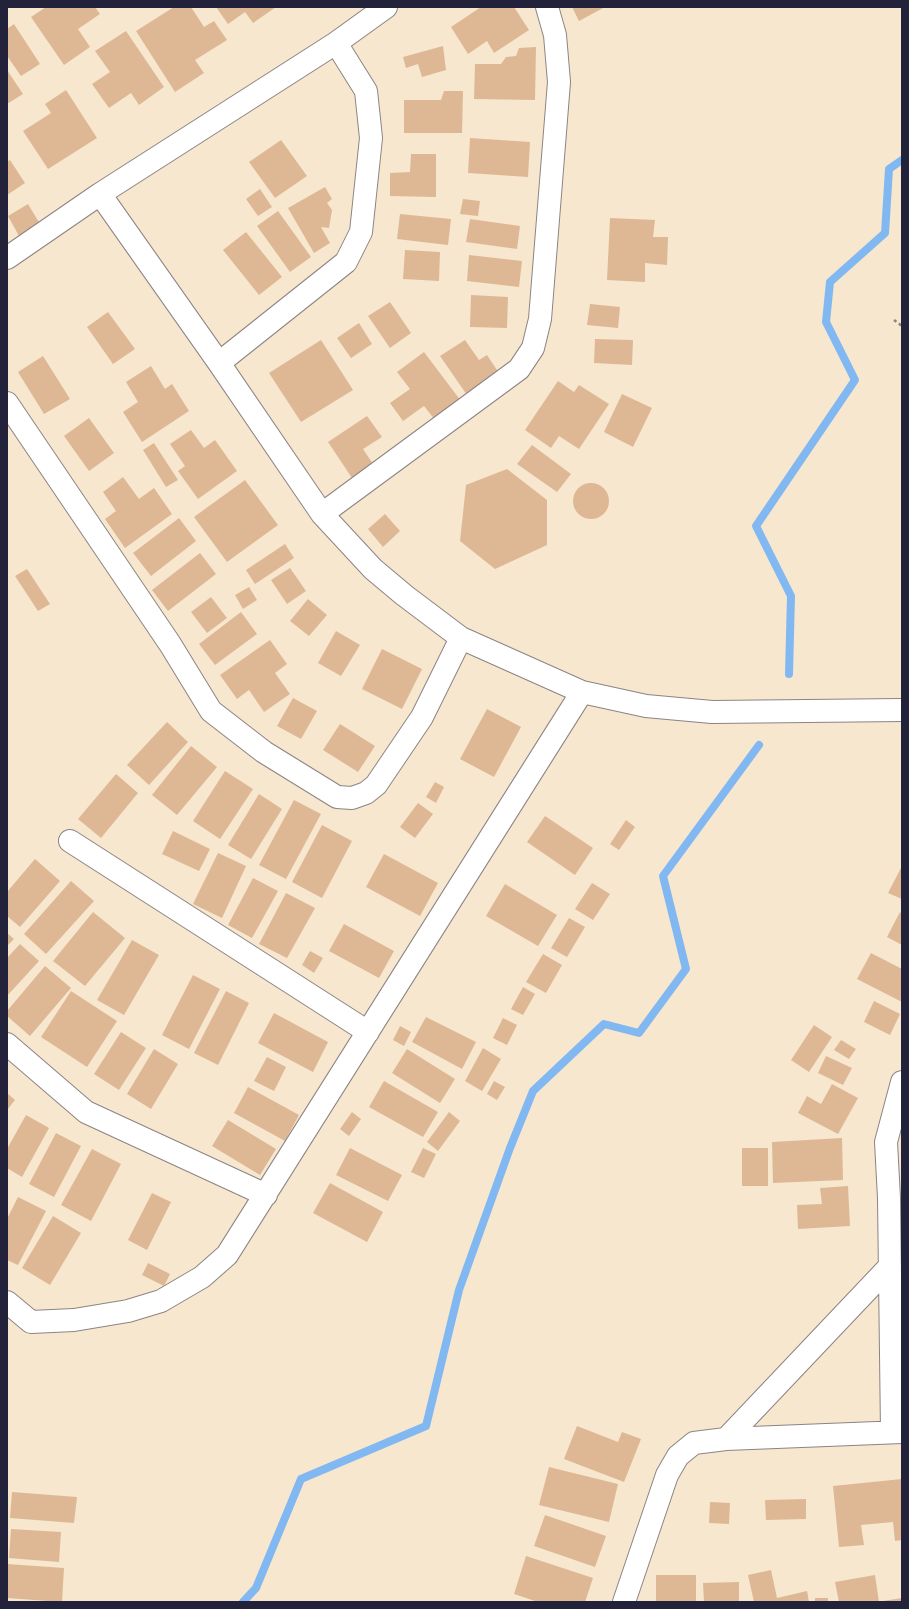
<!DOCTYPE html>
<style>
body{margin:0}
#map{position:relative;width:909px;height:1609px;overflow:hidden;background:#f7e7ce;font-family:Sriracha,sans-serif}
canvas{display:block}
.frame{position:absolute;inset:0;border:8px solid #22223b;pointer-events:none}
</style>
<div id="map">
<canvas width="909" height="1609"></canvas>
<div class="frame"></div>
</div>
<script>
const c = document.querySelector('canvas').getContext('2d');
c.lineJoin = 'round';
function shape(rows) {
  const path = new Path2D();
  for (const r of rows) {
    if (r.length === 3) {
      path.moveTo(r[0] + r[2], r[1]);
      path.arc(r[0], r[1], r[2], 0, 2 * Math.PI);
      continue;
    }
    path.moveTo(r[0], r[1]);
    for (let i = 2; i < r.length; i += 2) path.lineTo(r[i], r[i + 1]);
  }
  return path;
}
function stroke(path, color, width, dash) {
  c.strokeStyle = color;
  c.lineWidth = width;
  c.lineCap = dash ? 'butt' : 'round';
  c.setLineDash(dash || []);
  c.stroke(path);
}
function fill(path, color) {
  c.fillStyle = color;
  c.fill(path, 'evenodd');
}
const stream = shape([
 [789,674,791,596,756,526,855,380,826,322,830,282,885,233,889,169,902,160],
 [243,1602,256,1588,301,1479,426,1426,459,1290,510,1148,533,1091,604,1024,639,1033,686,969,663,876,759,745]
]);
const building = shape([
 [46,7,95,7,100,14,78,29,90,47,64,65,31,17],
 [174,7,191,7,204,27,214,21,227,40,195,60,204,73,175,92,136,31],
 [216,7,276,7,253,23,245,12,228,24],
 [481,7,514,7,529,30,494,53,487,41,468,54,451,27],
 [572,7,605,7,579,21],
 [14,24,40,64,21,76,7,56,7,29],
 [126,31,164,87,139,105,131,93,109,108,92,84,110,72,95,51],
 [443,46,446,70,422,77,418,64,406,68,403,57],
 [536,47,535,100,474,99,475,64,501,64,506,57,516,56,519,48],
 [7,70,23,94,7,104],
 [66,90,97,138,48,169,23,131,51,113,45,104],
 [444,91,463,91,462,133,404,133,404,100,441,100],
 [470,138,530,142,528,177,468,173],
 [281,140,307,176,275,198,249,162],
 [411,154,436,154,436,197,390,196,390,173,410,172],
 [10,160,25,183,7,195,7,162],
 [325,187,332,199,327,203,332,210,329,228,321,227,330,243,314,253,288,208],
 [260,189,272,207,258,216,246,199],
 [463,199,480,201,478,216,460,214],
 [28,204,40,224,19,236,8,216],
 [278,211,311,257,290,272,257,226],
 [400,214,451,219,448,245,397,239],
 [610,218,655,220,653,237,668,237,667,265,645,263,645,282,607,280],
 [470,219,520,226,517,249,466,242],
 [246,232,282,277,259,295,223,250],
 [405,250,440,252,439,281,403,279],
 [469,255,522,261,519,287,467,281],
 [471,295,508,297,507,328,470,327],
 [390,302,411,333,390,348,368,316],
 [590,304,620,307,618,328,587,325],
 [108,312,135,349,113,364,87,327],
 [359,323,372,344,351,358,337,338],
 [595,339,633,340,632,365,594,363],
 [321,340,353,390,301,422,269,373],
 [465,340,479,360,487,355,499,373,467,395,440,356],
 [424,352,461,401,435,420,424,406,403,421,390,403,410,389,397,372],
 [43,356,70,399,44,414,18,372],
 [151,366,165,389,172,384,189,411,142,442,123,412,138,402,126,382],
 [558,381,574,392,579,385,609,404,579,449,559,436,551,448,525,430],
 [622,394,652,408,633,447,604,432],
 [367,416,382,437,363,449,373,464,352,478,328,442],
 [89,418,114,453,89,471,64,436],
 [191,430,204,448,215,440,237,471,198,499,178,471,185,466,170,444],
 [154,443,178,480,166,487,143,450],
 [532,445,571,474,557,492,517,464],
 [507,469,547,500,547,545,495,569,460,541,466,485],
 [123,477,139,499,154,488,172,514,125,548,105,519,116,511,103,492],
 [245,480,278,525,227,562,194,517],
 [591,501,18],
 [385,514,400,531,383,547,368,529],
 [179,518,196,541,151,576,133,553],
 [285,544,294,558,255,584,246,570],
 [200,553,216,574,168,611,152,590],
 [290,568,306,591,287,604,271,580],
 [27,569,50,604,38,611,15,576],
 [249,587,257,600,243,609,235,595],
 [211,597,227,618,207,633,191,612],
 [308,599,327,615,309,636,290,621],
 [241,612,257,634,215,665,199,644],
 [336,631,360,645,341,676,318,663],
 [270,640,287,664,275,673,290,694,264,712,249,690,237,699,220,675],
 [382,649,422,669,402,709,362,689],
 [293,698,317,711,301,739,277,726],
 [487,709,521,727,494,777,460,759],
 [167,722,188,742,149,785,127,765],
 [340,724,375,746,358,772,323,750],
 [191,746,217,767,177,815,152,795],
 [225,771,253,789,220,839,193,821],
 [116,774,138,793,101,838,78,819],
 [435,782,444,787,436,803,426,797],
 [259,794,282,809,251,859,228,845],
 [294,800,321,814,286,879,259,865],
 [418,803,433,814,415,838,400,827],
 [545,816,593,848,575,875,527,842],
 [626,820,635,827,619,850,610,844],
 [322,825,352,841,322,898,292,882],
 [173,831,210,849,199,871,162,854],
 [218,853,246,866,222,918,193,904],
 [384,854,438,883,420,916,366,887],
 [35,859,60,881,20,927,7,916,7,892],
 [902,866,902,899,888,893],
 [253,878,278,891,252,938,228,925],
 [71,881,94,901,46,954,24,934],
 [592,883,610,894,593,920,575,909],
 [505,884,557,915,538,946,486,916],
 [286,893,315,908,287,958,259,944],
 [93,912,125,938,85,986,53,961],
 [900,912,902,914,902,945,887,937],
 [569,918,585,927,567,957,551,948],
 [344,924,394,951,379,978,329,951],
 [7,933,14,939,7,946],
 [132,940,159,955,124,1015,97,1000],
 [20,944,39,961,7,996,7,958],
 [310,951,323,958,314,973,302,965],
 [871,953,902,969,902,1002,857,979],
 [543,954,562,965,546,993,526,982],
 [45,966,71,988,30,1036,7,1016,7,1011],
 [193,975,220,989,189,1049,162,1035],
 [523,987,535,994,523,1015,511,1009],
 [71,991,117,1021,87,1067,41,1037],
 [226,991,249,1003,218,1065,194,1053],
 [874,1001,900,1014,890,1035,864,1022],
 [274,1013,328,1042,313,1072,258,1043],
 [426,1017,476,1042,462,1069,412,1042],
 [503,1018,517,1025,507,1045,493,1038],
 [814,1025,832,1037,809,1072,791,1060],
 [400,1026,411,1032,404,1046,393,1040],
 [121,1032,146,1048,119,1090,94,1074],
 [841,1040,856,1049,849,1059,834,1050],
 [483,1048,501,1059,482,1091,465,1081],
 [154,1049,178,1064,151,1109,127,1094],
 [407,1049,455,1079,440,1103,392,1073],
 [826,1056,852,1068,843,1085,818,1073],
 [267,1057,286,1067,274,1091,254,1081],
 [384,1081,438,1112,423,1137,369,1107],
 [494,1081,505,1087,497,1100,487,1094],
 [832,1084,858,1098,838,1134,798,1113,807,1096,821,1104],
 [248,1087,299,1115,285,1141,234,1113],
 [7,1093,15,1100,7,1110],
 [352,1112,361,1119,349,1136,340,1129],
 [449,1112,460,1121,438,1151,427,1142],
 [26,1115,49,1128,22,1177,7,1168,7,1149],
 [228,1120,276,1149,260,1175,212,1146],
 [56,1133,81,1146,54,1197,29,1184],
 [842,1138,843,1180,773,1183,772,1142],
 [350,1148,402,1175,388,1201,336,1175],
 [423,1148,436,1154,424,1178,411,1172],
 [742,1148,768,1148,768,1186,742,1186],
 [92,1149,121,1164,91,1221,61,1205],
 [330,1183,383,1212,367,1242,313,1213],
 [848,1186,850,1226,798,1229,797,1205,822,1204,820,1188],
 [152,1193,171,1202,147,1250,128,1240],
 [18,1197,46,1211,18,1265,7,1260,7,1219],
 [53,1216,81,1233,50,1285,22,1268],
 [148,1263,170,1274,164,1286,142,1275],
 [577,1426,618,1442,622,1432,641,1439,624,1482,564,1459],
 [549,1467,618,1484,609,1522,539,1505],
 [902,1479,902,1540,895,1541,893,1522,861,1525,864,1545,839,1547,833,1486],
 [12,1492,77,1497,74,1523,10,1518],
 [806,1499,806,1519,766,1520,765,1500],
 [710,1502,730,1503,729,1524,709,1523],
 [545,1515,606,1536,595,1567,534,1546],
 [11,1529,61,1532,59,1562,9,1558],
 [526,1556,593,1578,585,1602,538,1602,514,1594],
 [7,1564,64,1568,62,1602,7,1598],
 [771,1570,777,1598,807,1591,809,1602,754,1602,748,1575],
 [656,1575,696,1575,696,1602,656,1602],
 [875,1575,879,1602,839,1602,835,1582],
 [739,1582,739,1602,704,1602,703,1583],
 [815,1598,828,1598,828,1602,815,1602],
 [902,1598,902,1602,883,1602,883,1601]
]);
const path = shape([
 [894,320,902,326]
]);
const street = shape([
 [100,194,219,363,322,514,373,569,404,595,461,638,582,692,646,706,712,712,902,710],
 [7,258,100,194,336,43,386,7],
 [219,363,346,262,361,232,371,138,366,91,336,43],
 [7,403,170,644,211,711,264,752,337,797,352,798,366,793,376,785,422,717,461,638],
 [322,514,519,369,533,348,540,319,559,82,555,35,547,7],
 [70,841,368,1032],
 [7,1044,86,1112,266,1195],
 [7,1302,31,1322,74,1320,128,1311,161,1301,202,1277,227,1255,582,692],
 [892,1432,889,1198,886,1142,902,1082],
 [726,1439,890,1266],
 [624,1602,667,1475,678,1456,694,1443,726,1439,902,1432]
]);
stroke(stream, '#82b8f1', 8);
fill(building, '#deb894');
stroke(street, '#8c8484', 24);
stroke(path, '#8c8484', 2.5, [3, 3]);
stroke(street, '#fff', 22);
</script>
